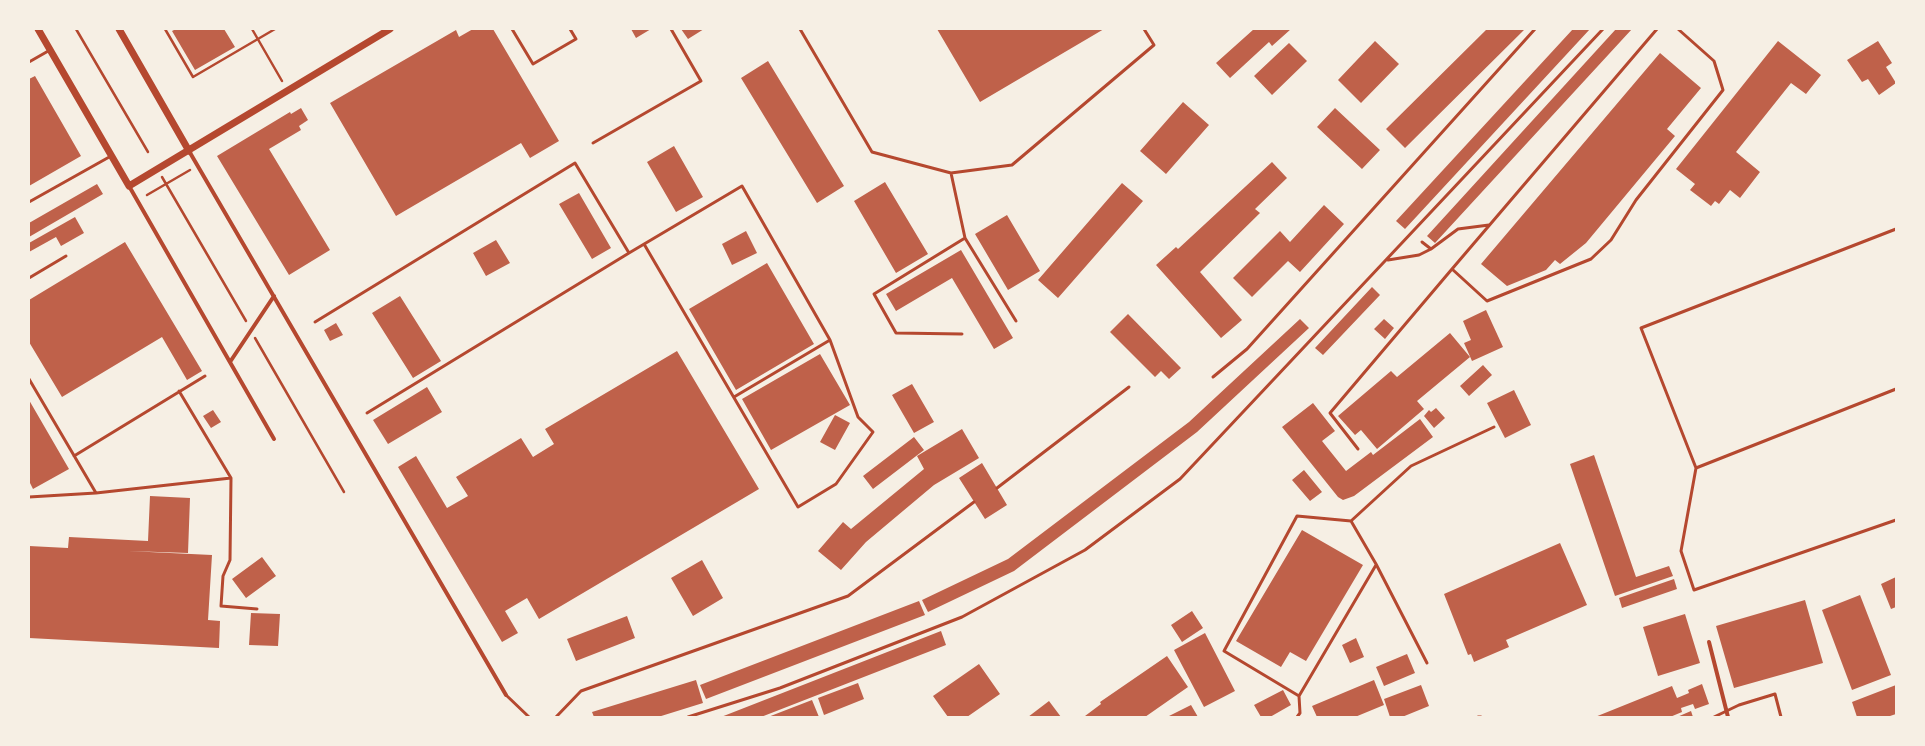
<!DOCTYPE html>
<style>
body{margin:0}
#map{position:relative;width:1925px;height:746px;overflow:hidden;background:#f6efe4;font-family:Arial,sans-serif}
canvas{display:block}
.frame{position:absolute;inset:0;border:30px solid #f6efe4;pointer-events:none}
</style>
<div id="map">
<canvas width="1925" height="746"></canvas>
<div class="frame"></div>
</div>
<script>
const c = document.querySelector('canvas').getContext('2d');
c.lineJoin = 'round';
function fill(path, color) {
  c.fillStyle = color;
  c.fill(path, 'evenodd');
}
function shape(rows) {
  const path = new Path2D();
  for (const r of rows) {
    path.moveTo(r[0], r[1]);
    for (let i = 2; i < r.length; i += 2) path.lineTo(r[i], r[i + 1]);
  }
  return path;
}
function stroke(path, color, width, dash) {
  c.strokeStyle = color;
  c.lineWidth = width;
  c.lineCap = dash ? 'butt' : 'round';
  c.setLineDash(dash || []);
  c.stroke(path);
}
const building = shape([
 [176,29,224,29,235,47,195,70,172,31],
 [473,29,493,29,559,141,530,158,521,143,396,216,330,103,456,30,459,37],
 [631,29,651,29,636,38],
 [681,29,704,29,688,39],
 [937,29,1104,29,980,102],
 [1254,29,1291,29,1272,46,1269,42,1230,78,1216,63],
 [1487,29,1525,29,1405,148,1386,129],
 [1573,29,1590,29,1405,229,1396,221],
 [1616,29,1632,29,1435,243,1427,236],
 [1375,41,1399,64,1361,103,1338,80],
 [1778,41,1821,75,1806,94,1791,83,1736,152,1760,172,1740,198,1730,190,1719,204,1715,201,1711,206,1690,190,1695,184,1676,169],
 [1878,41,1892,63,1886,67,1896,83,1879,95,1868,79,1862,82,1847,60],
 [1289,43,1307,61,1272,95,1254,76],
 [1660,53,1701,88,1667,129,1675,136,1586,243,1560,264,1555,260,1546,270,1507,286,1481,264],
 [768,61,844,186,817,203,741,78],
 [35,76,81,156,29,186,29,79],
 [1183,102,1209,125,1166,174,1140,151],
 [301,108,308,120,299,126,301,130,269,149,330,250,289,275,217,156,290,112,291,114],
 [1335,108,1380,150,1362,169,1317,127],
 [674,146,703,197,676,212,647,162],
 [1272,162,1287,178,1255,209,1260,213,1200,272,1242,320,1221,338,1156,265,1176,247,1178,249],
 [885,182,928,254,896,273,854,201],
 [1122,183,1143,201,1058,298,1038,280],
 [97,184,103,194,29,237,29,223],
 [579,193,611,248,592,259,559,204],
 [1324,205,1344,224,1300,272,1288,261,1252,297,1233,278,1280,231,1290,242],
 [1007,215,1040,271,1008,290,975,234],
 [75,217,84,233,61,246,56,237,29,252,29,243],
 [746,231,757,253,732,265,722,244],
 [496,240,510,263,486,276,473,253],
 [125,242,202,371,187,380,162,337,62,397,29,342,29,300],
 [961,250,1013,338,994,349,952,278,896,311,886,294],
 [767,263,814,344,736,390,689,309],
 [1372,287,1380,295,1323,355,1315,348],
 [400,296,441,361,413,378,372,313],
 [1486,310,1503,347,1472,361,1464,343,1471,340,1463,321],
 [1128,314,1181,368,1169,379,1161,371,1155,377,1110,332],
 [1300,319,1309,328,1197,432,1014,571,928,612,922,600,1008,559,1189,422],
 [1384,319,1394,328,1385,339,1374,329],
 [336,323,343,335,330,341,324,330],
 [1450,333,1470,357,1417,401,1424,409,1377,449,1361,430,1355,435,1338,416,1391,371,1397,377],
 [677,351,759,489,539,619,527,598,505,611,518,633,502,642,398,467,416,456,447,508,468,496,456,477,521,438,533,457,554,444,545,429],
 [820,354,850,405,771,450,742,399],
 [1483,365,1492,375,1469,396,1460,386],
 [912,384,934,422,914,433,892,395],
 [427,387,442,412,388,444,373,420],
 [1514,390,1531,425,1505,438,1487,403],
 [29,400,69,469,33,489,29,481],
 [1313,403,1335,431,1322,441,1346,471,1371,452,1373,455,1420,419,1433,437,1354,496,1343,500,1338,497,1282,427],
 [1436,408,1445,418,1434,428,1424,416,1429,410,1431,412],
 [213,410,221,422,211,428,203,416],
 [835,415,850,423,835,450,820,442],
 [962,429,979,458,934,485,866,542,841,570,818,551,843,522,851,529,924,469,917,456],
 [914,437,924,450,873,489,863,476],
 [1594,455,1636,577,1669,566,1673,576,1615,596,1570,464],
 [982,463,1007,505,985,519,959,478],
 [1304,470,1322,492,1310,501,1292,480],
 [150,496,190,498,188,553,128,551,212,555,208,620,220,621,219,648,29,638,29,546,68,548,69,537,148,541],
 [1302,530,1363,565,1306,661,1290,652,1281,667,1236,641],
 [1560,543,1587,605,1506,640,1509,647,1474,662,1471,654,1468,655,1444,594],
 [262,557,276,576,246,598,232,579],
 [702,560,723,598,693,616,671,578],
 [1896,577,1896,607,1891,609,1881,584],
 [1674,579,1677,589,1622,608,1619,598],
 [1860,595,1891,675,1852,690,1822,610],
 [1805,600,1823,663,1734,688,1716,626],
 [919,601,925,615,706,699,700,685],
 [1192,611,1203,628,1182,642,1171,625],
 [251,613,280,614,278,646,249,645],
 [1685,614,1700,663,1658,676,1643,627],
 [627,616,635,638,576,661,567,639],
 [941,631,946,645,761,717,721,717],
 [1205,633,1235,691,1204,707,1174,650],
 [1356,638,1364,657,1350,663,1342,645],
 [1407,654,1415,673,1384,686,1376,667],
 [1167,656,1188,687,1145,717,1086,717,1085,716,1101,704,1100,702],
 [979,664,1000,694,967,717,948,717,933,696],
 [696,680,703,703,658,717,594,717,592,712],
 [1374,680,1384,705,1355,717,1317,717,1312,706],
 [858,683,864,699,824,715,818,698],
 [1702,684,1709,704,1695,709,1693,704,1681,708,1682,712,1670,717,1595,717,1672,686,1677,698,1689,693,1688,690],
 [1421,685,1429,706,1402,717,1390,717,1384,699],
 [1896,685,1896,714,1887,717,1857,717,1852,702],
 [1283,690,1291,705,1270,717,1261,717,1254,705],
 [812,700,819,717,768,717],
 [1049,701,1061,717,1028,717],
 [1191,705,1198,717,1167,717],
 [1691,711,1693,717,1677,717]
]);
const path = shape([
 [76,29,148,152],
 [165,29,193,77,275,29],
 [252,29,282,81],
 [162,177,246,321],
 [147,195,190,170],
 [255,338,344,492]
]);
const service = shape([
 [512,29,533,64,576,39,570,29],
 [800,29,872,152,951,173,1012,165,1154,45,1144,29],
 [29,62,50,50],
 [593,143,701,81,671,29],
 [951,173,965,238,874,294,896,333,962,334],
 [29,202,111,156],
 [1896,229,1641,328,1696,468,1896,389],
 [965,238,1016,321],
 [1422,242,1431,249,1458,229,1489,225],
 [644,244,798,507,836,484,873,432,858,417,830,340],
 [629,253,742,186,830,340,734,397],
 [1388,260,1419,255,1431,249],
 [1452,269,1657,29],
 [29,278,66,256],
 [315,322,575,163,629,253,367,413],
 [1213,377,1247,349,1535,29],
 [29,379,96,493,231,478],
 [179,391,231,478,230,560,223,576,221,606,257,609],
 [1358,449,1330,413,1452,269,1487,301,1591,259,1611,240,1636,200,1723,90,1714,61,1678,29],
 [74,456,205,376],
 [1696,468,1681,551,1694,590,1896,520],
 [997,488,1129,387],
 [29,497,96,493],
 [1427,663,1376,564,1351,521,1411,466,1494,427],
 [506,695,529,717],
 [1299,696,1224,651,1297,516,1351,521],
 [556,717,581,691,848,596,974,502],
 [688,717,780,688,962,617,1085,550,1180,479,1603,29],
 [1297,717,1300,713,1299,696,1376,565],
 [1478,717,1481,717],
 [1714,717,1739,705,1775,694,1781,717]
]);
const minor = shape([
 [189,151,506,695],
 [129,186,274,439],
 [230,362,274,296],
 [1709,642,1728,717]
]);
const tertiary = shape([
 [38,29,129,186,390,29],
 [119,29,189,151]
]);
fill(building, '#bf614a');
stroke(path, '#b5482f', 2.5);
stroke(service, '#b5482f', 3);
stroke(minor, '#b5482f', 4);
stroke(tertiary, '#b5482f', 7);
</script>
